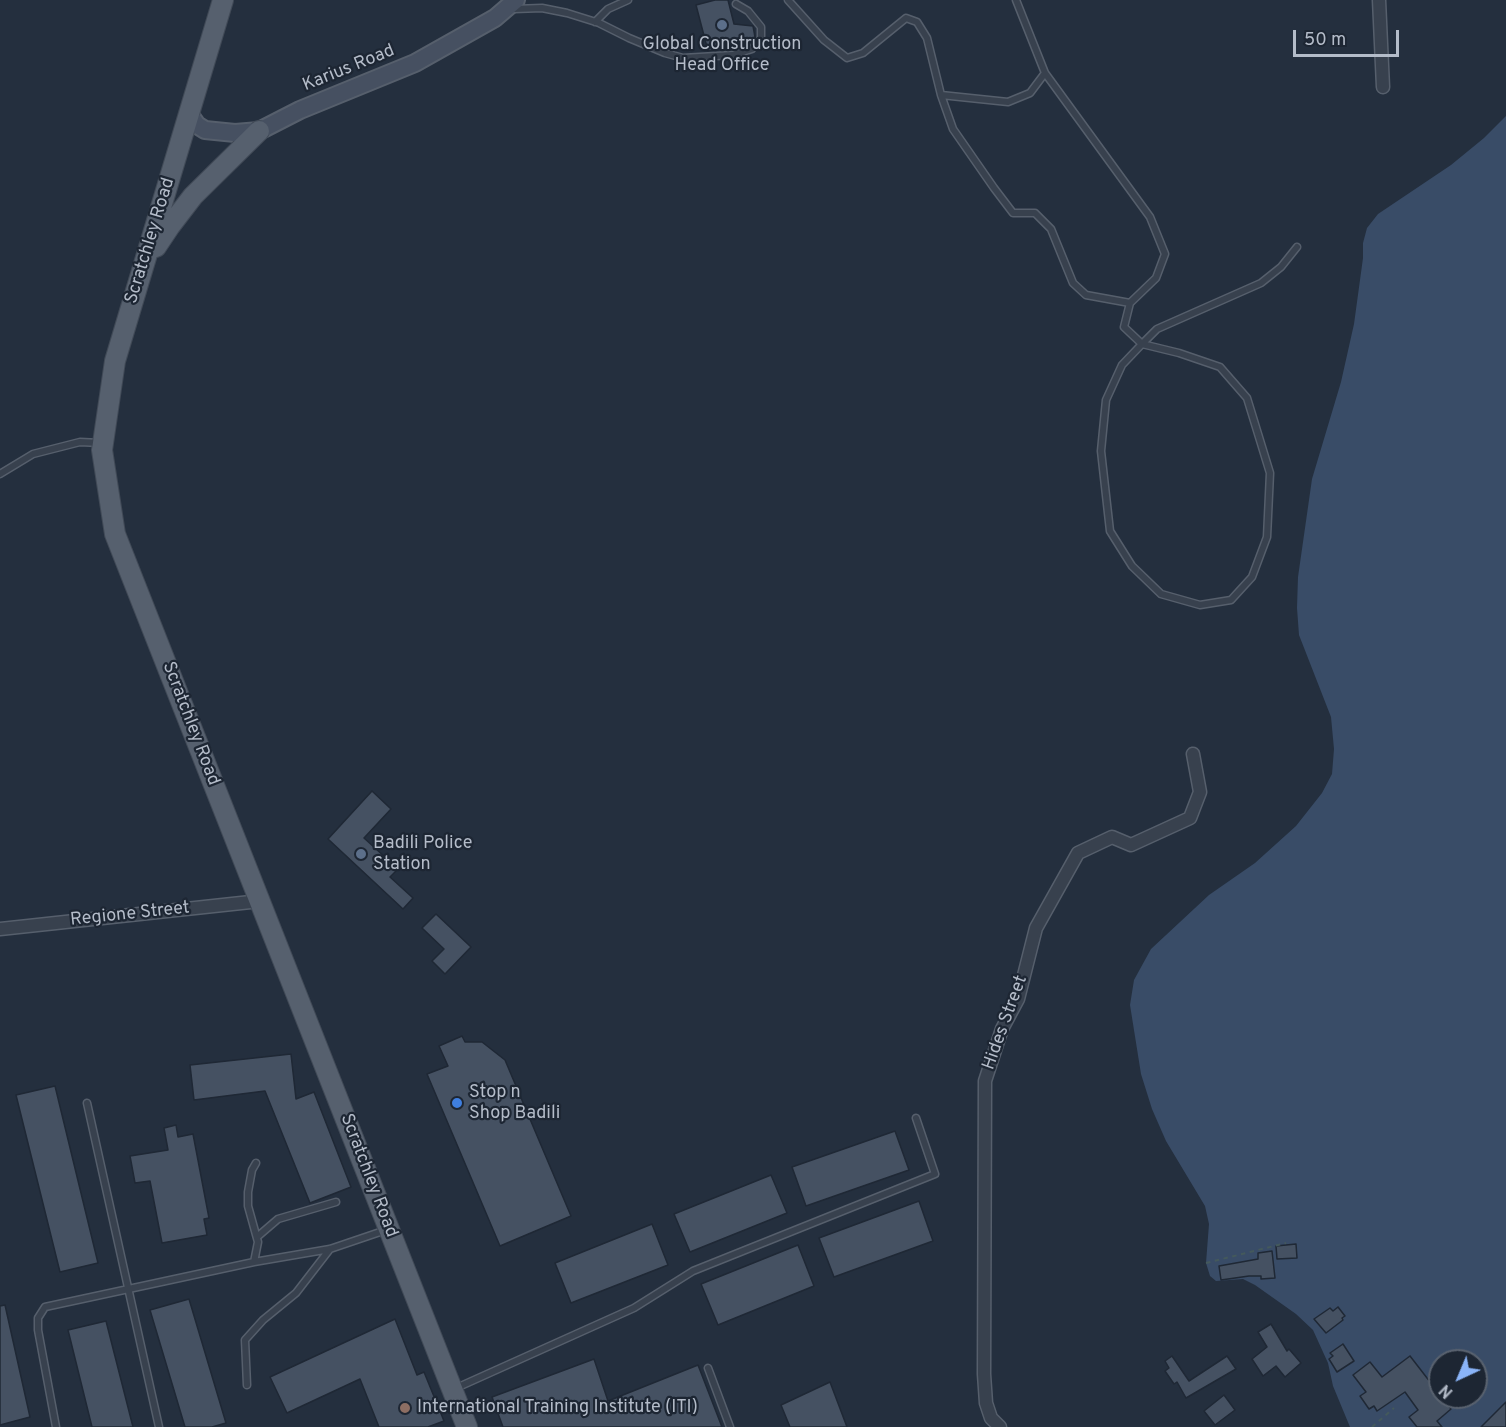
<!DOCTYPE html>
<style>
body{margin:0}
#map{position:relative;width:1506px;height:1427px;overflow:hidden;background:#242f3e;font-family:Overpass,sans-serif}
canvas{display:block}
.north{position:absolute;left:1428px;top:1349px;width:60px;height:60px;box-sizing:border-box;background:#1d2633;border:2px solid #59626f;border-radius:50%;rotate:224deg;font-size:16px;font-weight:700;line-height:24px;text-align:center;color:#b4bcc9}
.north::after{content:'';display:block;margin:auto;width:21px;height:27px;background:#8ab4f8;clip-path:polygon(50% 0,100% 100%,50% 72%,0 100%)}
.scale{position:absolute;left:1293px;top:30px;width:106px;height:27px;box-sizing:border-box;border:3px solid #b4bcc9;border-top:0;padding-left:8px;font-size:18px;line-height:21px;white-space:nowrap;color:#b4bcc9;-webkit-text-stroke:4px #1d2633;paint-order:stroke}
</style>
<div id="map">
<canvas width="1506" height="1427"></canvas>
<div class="north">N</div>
<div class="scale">50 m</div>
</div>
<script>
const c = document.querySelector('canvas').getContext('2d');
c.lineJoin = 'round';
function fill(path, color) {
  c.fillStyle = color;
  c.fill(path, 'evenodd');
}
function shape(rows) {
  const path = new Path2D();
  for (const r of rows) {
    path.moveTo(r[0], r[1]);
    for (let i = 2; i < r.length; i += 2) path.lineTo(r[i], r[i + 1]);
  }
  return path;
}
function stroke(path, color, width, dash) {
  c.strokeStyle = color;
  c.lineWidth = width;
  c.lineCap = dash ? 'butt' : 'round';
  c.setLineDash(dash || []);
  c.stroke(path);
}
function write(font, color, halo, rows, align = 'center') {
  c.font = font + ' Overpass,sans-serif';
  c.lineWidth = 4.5;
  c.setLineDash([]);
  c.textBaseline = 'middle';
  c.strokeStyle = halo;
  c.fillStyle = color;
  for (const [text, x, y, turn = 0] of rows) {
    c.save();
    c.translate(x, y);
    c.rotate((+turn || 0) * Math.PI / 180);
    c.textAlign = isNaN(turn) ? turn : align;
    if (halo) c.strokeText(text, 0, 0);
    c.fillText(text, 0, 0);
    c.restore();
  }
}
const water = shape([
 [1506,116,1506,1427,1350,1427,1333,1386,1328,1363,1313,1330,1296,1314,1255,1285,1243,1279,1216,1281,1210,1276,1206,1263,1209,1224,1205,1206,1166,1141,1152,1109,1141,1074,1130,1005,1134,980,1151,949,1209,895,1255,863,1296,826,1322,793,1332,774,1334,749,1331,717,1299,635,1297,608,1298,577,1312,479,1341,382,1354,324,1363,258,1363,243,1367,228,1378,214,1451,165,1484,138],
 [1440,1361,1476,1361,1476,1397,1440,1397]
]);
const building = shape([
 [715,0,728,0,734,24,753,26,755,37,752,41,708,51,696,5,715,0],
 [372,791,391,809,364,838,398,869,390,877,413,898,403,909,328,839,372,791],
 [436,914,471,947,445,974,432,961,444,949,422,928,436,914],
 [462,1036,465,1042,482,1042,505,1060,571,1216,500,1246,427,1074,448,1066,439,1046,462,1036],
 [291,1054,296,1099,314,1092,351,1187,310,1203,265,1091,194,1100,190,1065,291,1054],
 [55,1086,98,1263,60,1272,16,1095,55,1086],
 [176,1125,178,1137,193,1134,209,1218,204,1219,207,1235,162,1243,150,1181,135,1183,130,1156,168,1150,164,1128,176,1125],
 [895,1131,909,1170,806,1206,792,1167,895,1131],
 [771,1175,787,1213,690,1252,674,1214,771,1175],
 [919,1201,933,1241,834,1277,819,1238,919,1201],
 [652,1224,668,1265,571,1303,555,1263,652,1224],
 [1296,1244,1297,1258,1277,1259,1276,1246,1296,1244],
 [798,1245,814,1286,718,1325,701,1284,798,1245],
 [1272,1251,1275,1278,1261,1279,1261,1276,1249,1276,1221,1280,1219,1266,1258,1259,1258,1253,1272,1251],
 [189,1299,226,1423,212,1427,185,1427,150,1310,189,1299],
 [5,1305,30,1417,0,1425,0,1306,5,1305],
 [1338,1307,1345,1316,1342,1318,1343,1320,1326,1333,1314,1319,1330,1308,1333,1311,1338,1307],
 [395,1319,417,1375,424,1372,444,1421,428,1427,379,1427,360,1379,287,1413,270,1377,395,1319],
 [106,1321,133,1427,92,1427,68,1330,106,1321],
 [1271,1324,1287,1351,1289,1349,1301,1363,1285,1377,1276,1366,1263,1376,1252,1359,1267,1347,1258,1332,1271,1324],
 [1343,1344,1354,1361,1337,1372,1329,1359,1333,1356,1330,1353,1343,1344],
 [1172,1356,1189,1381,1227,1356,1236,1369,1186,1398,1177,1382,1174,1384,1165,1371,1169,1368,1165,1361,1172,1356],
 [1410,1356,1451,1409,1437,1421,1442,1427,1417,1427,1409,1417,1418,1410,1405,1392,1377,1411,1374,1406,1369,1409,1360,1396,1366,1392,1353,1375,1370,1362,1382,1377,1410,1356],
 [594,1359,608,1401,698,1365,722,1427,503,1427,492,1397,594,1359],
 [830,1382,847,1427,790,1427,781,1405,830,1382],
 [1224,1395,1235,1410,1215,1425,1204,1411,1224,1395],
 [1506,1402,1506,1427,1481,1427,1506,1402]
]);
const path = shape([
 [1206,1263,1286,1243],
 [1372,1427,1394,1408]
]);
const lane = shape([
 [788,0,824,40,847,58,863,53,906,18,917,22,927,38,941,95,953,129,994,188,1013,213,1035,213,1051,229,1073,283,1086,295,1130,303],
 [1016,0,1045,73,1150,217,1165,254,1156,278,1130,303,1124,327,1142,344,1179,353,1220,367,1247,398,1270,473,1267,537,1252,577,1231,600,1200,605,1161,594,1132,566,1110,531,1101,451,1106,400,1122,365,1142,344,1157,329,1261,283,1281,267,1297,247],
 [514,9,542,8,567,13,599,23,629,38,665,53,683,58,733,55,752,49,761,38,761,27,748,11,736,4],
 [595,22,608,9,628,0],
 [941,95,1008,102,1030,93,1045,73],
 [0,474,33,454,80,442,100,443],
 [87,1103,159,1427],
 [257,1237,278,1219,336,1202],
 [254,1262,258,1242,248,1206,248,1192,252,1170,256,1163],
 [708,1368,730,1427],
 [247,1385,245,1340,263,1320,296,1293,330,1249],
 [454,1389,634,1308,693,1271,935,1174,916,1118],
 [56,1427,38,1330,38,1318,45,1307,254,1262,330,1249,386,1230]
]);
const street = shape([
 [1379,0,1383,87],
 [0,929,260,901],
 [1000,1427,991,1418,986,1403,984,1374,985,1081,1002,1029,1018,999,1036,928,1078,853,1112,837,1131,845,1190,818,1200,792,1193,754]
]);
const secondary = shape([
 [190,115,197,125,205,130,235,133,259,131,300,110,415,63,495,18,516,0]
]);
const primary = shape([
 [223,0,115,361,102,450,115,534,467,1427],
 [156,247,170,226,193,196,259,131]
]);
const markers = [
 [722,25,6,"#5c6f8a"],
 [361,854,6,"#5c6f8a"],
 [457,1103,6,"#3f7fe0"],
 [405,1408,6,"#8d6e63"]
];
const poiNames = [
 ["Global Construction",722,45,"center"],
 ["Head Office",722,66,"center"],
 ["Badili Police",373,844],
 ["Station",373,865],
 ["Stop n",469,1093],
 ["Shop Badili",469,1114],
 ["International Training Institute (ITI)",417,1408]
];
const streetNames = [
 ["Karius Road",349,69,-22],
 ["Scratchley Road",151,241,-73],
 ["Scratchley Road",190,724,69],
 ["Regione Street",130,915,-6],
 ["Hides Street",1006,1023,-70],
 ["Scratchley Road",368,1176,69]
];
fill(water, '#394c67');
fill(building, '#455162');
stroke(building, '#1f2835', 1.5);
stroke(lane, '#565f6c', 9);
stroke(street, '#565f6c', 15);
stroke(secondary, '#565f6c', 20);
stroke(primary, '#414a57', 22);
stroke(path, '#44595c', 2, [4.5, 4.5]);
stroke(lane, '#38414e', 6);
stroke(street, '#38414e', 12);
stroke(secondary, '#465061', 16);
stroke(primary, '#56606e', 20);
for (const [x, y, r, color] of markers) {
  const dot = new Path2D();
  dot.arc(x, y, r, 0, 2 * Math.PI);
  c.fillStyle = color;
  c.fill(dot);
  stroke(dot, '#1d2633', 2);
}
write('18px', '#b4bcc9', '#1d2633', poiNames, 'left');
write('18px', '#b4bcc9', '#1d2633', streetNames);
</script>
